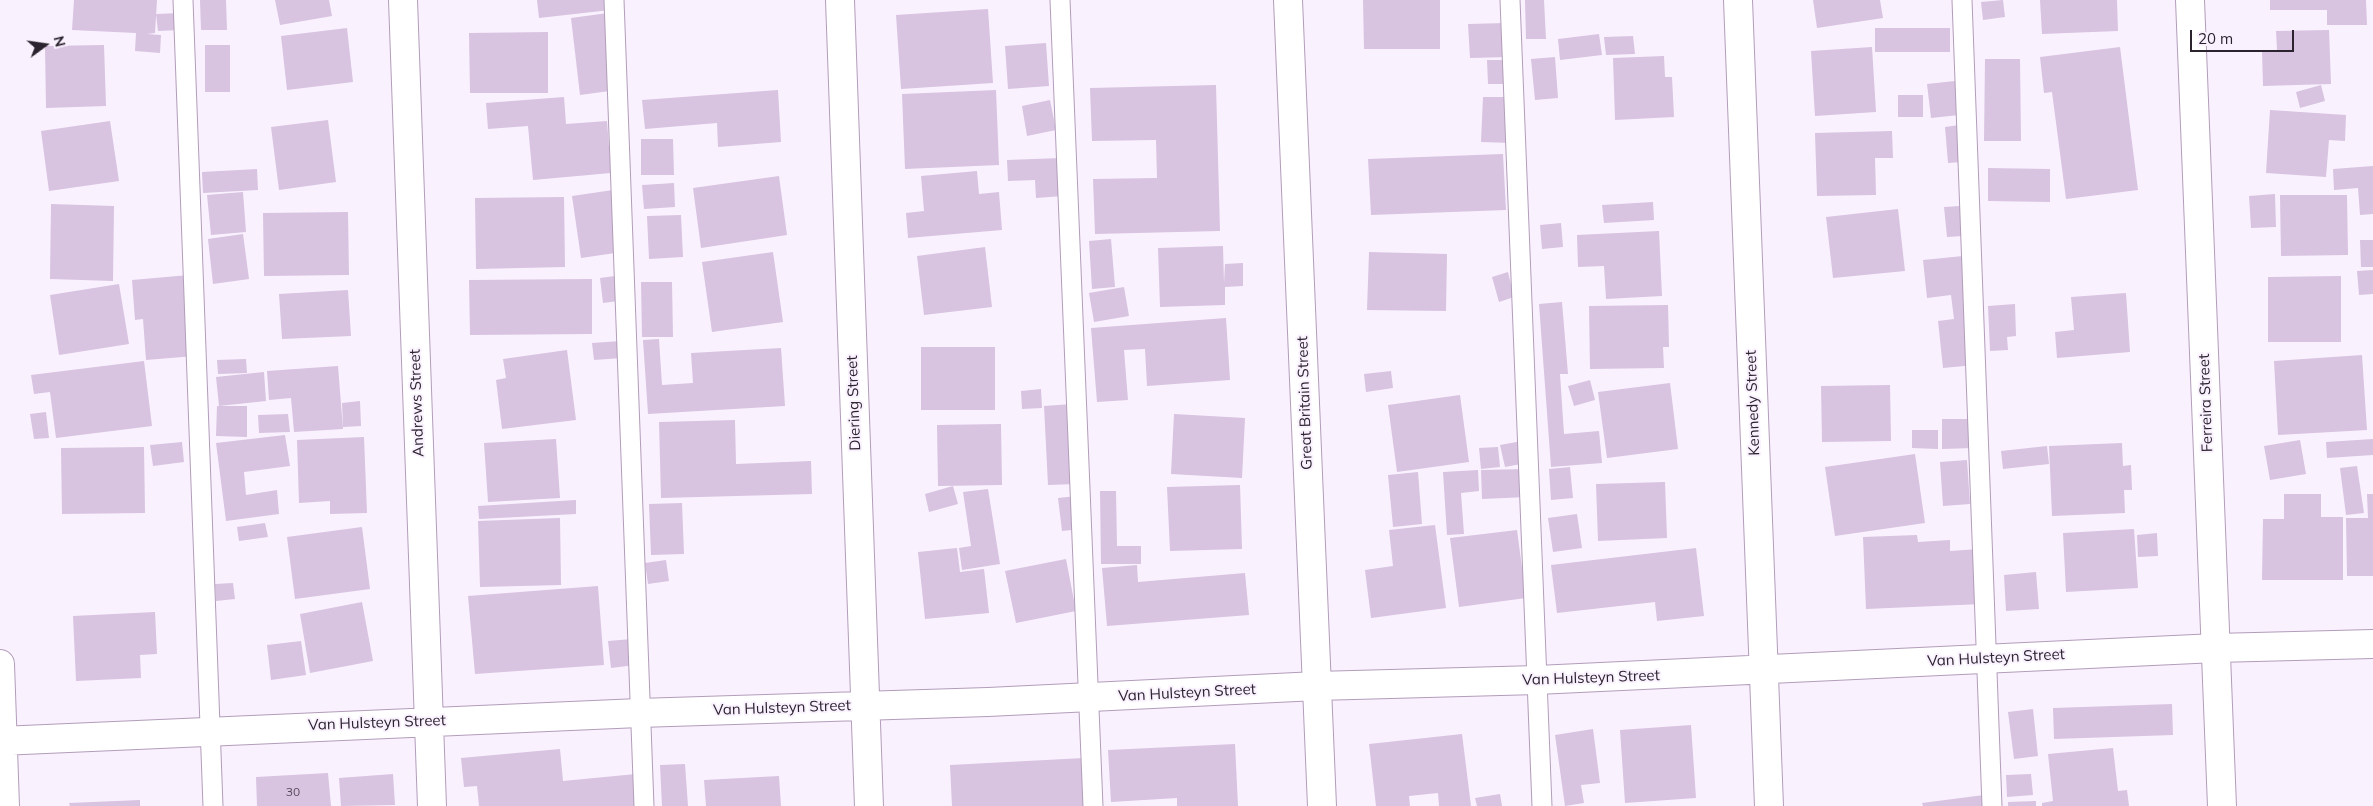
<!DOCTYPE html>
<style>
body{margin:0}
#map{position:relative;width:2373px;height:806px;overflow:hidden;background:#faf1fe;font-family:Mulish,sans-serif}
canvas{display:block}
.north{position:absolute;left:20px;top:20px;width:50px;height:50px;-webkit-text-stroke:4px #faf1fe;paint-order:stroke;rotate:76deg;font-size:14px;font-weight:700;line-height:20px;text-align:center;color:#2b232e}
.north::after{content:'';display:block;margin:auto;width:18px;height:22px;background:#2b232e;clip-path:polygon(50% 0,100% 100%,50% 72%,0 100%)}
.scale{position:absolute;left:2190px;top:30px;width:104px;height:22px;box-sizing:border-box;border:2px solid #2b232e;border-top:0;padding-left:6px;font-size:15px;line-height:18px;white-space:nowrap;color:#2b232e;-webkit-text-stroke:4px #faf1fe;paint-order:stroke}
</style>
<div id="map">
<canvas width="2373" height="806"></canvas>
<div class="north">N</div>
<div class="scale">20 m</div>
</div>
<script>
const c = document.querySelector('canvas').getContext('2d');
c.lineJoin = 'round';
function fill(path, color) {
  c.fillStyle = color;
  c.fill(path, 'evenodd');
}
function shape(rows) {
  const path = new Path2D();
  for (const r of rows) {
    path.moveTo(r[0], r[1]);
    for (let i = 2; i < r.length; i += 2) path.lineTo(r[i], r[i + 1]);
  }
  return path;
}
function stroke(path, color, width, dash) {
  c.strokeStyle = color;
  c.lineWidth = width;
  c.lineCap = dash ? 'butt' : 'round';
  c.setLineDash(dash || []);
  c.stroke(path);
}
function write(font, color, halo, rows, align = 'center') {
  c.font = font + ' Mulish,sans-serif';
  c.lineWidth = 4;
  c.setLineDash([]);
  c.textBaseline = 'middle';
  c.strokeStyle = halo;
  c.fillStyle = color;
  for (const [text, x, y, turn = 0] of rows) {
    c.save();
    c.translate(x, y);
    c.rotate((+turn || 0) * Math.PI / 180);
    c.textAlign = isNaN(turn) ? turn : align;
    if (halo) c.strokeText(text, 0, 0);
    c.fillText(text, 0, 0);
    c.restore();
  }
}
const building = shape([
 [74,0,157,0,155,33,147,34,161,35,160,53,135,51,136,33,72,30],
 [200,0,226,0,227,30,201,30],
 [275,0,329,0,332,16,280,25],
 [537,0,609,0,610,10,539,18],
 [1363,0,1440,0,1440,49,1364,49],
 [1525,0,1544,0,1546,39,1526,39],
 [1813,0,1880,0,1883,18,1817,28],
 [2003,0,2005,17,1983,20,1981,2],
 [2040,0,2117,0,2118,31,2042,34],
 [2270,0,2366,0,2367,25,2327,25,2327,10,2270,10],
 [988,9,993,83,901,89,896,15],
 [180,13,180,30,158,31,156,14],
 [608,13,617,90,580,95,571,18],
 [1506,23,1508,57,1470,58,1468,24],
 [347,28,353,82,287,90,281,36],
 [1875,28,1950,28,1950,52,1875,52],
 [2329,30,2331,84,2263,86,2262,50,2277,50,2276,31],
 [548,32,548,93,470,93,469,33],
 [1599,34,1602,55,1560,60,1558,39],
 [1633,36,1635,54,1606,55,1604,37],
 [1046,43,1049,86,1008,89,1005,46],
 [104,45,106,106,46,108,45,46],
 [205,45,230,45,230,92,205,92],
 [1872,47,1876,112,1815,116,1811,51],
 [2120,47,2138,190,2066,199,2052,92,2044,93,2040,57],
 [1664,56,1665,77,1672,77,1674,117,1615,120,1613,58],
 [1555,57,1558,98,1535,100,1531,59],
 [1985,59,2020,59,2021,141,1984,141],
 [1487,60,1509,60,1509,84,1488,84],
 [1955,81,1959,115,1931,118,1927,84],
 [1216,85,1220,231,1095,234,1093,179,1157,178,1156,140,1092,141,1090,88],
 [2321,85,2325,101,2300,108,2296,92],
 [778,90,781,142,718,147,717,123,645,129,642,100],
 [996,90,999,165,905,169,902,94],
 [1898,95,1923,95,1923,117,1898,117],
 [564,97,566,124,607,121,611,173,533,180,528,126,488,129,486,103],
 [1483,97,1512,97,1511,143,1481,142],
 [1050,100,1056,130,1027,136,1022,106],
 [2270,110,2346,115,2345,141,2329,140,2326,177,2266,173],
 [328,120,336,182,279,190,271,127],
 [110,121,119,181,49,191,41,131],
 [1959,125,1962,162,1948,163,1945,127],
 [1892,131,1893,158,1875,158,1876,195,1817,196,1815,133],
 [641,139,673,139,674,175,641,175],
 [1503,154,1506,210,1371,215,1368,159],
 [1061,158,1063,196,1036,198,1035,180,1008,181,1007,160],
 [2373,166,2373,214,2360,215,2358,188,2334,190,2333,169],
 [1988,168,2050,169,2050,202,1988,201],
 [257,169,258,190,203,193,202,172],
 [977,171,979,194,999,192,1002,230,908,238,906,213,924,211,921,176],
 [779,176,787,235,701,248,693,188],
 [674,183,675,207,644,209,642,185],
 [613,190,622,252,581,258,572,196],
 [243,192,246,232,211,235,207,195],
 [2275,194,2276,227,2251,228,2249,196],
 [2280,195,2347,195,2348,255,2281,256],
 [564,197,565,267,476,269,475,198],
 [1653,202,1654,220,1604,223,1602,205],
 [51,204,114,206,113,281,50,279],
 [1960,206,1963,236,1947,237,1944,207],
 [1898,209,1905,271,1833,278,1826,217],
 [348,212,349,275,264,276,263,213],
 [681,215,683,257,649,259,647,216],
 [1561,223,1563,247,1542,249,1540,225],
 [1659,231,1662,296,1606,299,1604,266,1578,267,1577,235],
 [243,234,249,279,213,284,208,239],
 [1111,239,1115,287,1092,289,1089,241],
 [2360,240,2373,240,2373,267,2361,267],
 [1223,246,1224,283,1225,264,1243,263,1243,286,1225,287,1225,305,1160,307,1158,248],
 [985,247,992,307,924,315,917,256],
 [773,252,783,322,712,332,702,262],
 [1369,252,1447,254,1446,311,1367,310],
 [1963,256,1975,365,1943,368,1938,321,1954,319,1951,295,1927,298,1923,260],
 [2373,270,2373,294,2359,295,2357,271],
 [1508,272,1514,297,1499,302,1492,277],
 [189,275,195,356,146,360,143,319,135,320,132,280],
 [615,276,618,301,603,303,600,278],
 [2341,276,2341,342,2268,342,2268,277],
 [592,279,592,334,470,335,469,280],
 [641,282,672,282,673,337,642,337],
 [119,284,129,344,59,355,50,295],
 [1124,287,1129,316,1094,322,1089,293],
 [348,290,351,336,282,339,279,294],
 [2126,293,2130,352,2057,358,2055,332,2074,330,2071,297],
 [1562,302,1568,374,1560,374,1564,434,1599,431,1602,463,1551,467,1539,304],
 [2015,304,2016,336,2007,337,2008,350,1990,351,1988,306],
 [1668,305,1669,347,1663,347,1664,368,1590,369,1589,306],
 [1226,318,1230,380,1147,386,1145,349,1124,350,1128,400,1097,402,1091,328],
 [659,339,662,385,693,383,691,353,781,348,785,406,648,414,643,340],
 [621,341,622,358,594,360,592,343],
 [921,347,995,347,995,410,921,410],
 [567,350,576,420,502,429,496,380,506,378,503,359],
 [2362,355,2367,430,2278,435,2274,361],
 [246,359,247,373,218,374,217,360],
 [144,361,152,426,56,438,50,392,34,394,31,375],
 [338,366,343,429,294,432,291,398,269,400,267,371],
 [1391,371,1393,388,1366,392,1364,374],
 [264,372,266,401,219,406,216,377],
 [1590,380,1595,400,1574,406,1568,386],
 [1670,383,1678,449,1607,458,1598,392],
 [1890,385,1891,441,1822,442,1821,386],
 [1041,389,1042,408,1022,409,1021,391],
 [1460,395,1469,462,1397,472,1388,405],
 [360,401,361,426,343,427,342,403],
 [1072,404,1076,484,1048,485,1044,406],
 [217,406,247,406,247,437,216,436],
 [46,412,49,438,34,439,30,414],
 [288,414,290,432,259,433,258,415],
 [1174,414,1245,418,1242,478,1171,474],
 [1942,419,1974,419,1973,448,1942,449],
 [735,420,736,464,811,461,812,494,661,498,659,422],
 [1001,424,1002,485,938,486,937,425],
 [1912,430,1938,430,1938,449,1912,448],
 [285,435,290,466,244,472,246,495,277,490,279,514,226,521,216,443],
 [364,437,367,513,330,514,330,501,299,503,297,440],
 [556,439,560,498,488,502,484,443],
 [2373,439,2373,455,2327,458,2326,442],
 [2300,440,2306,474,2270,480,2264,446],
 [1522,441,1526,463,1505,467,1500,445],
 [182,442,184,462,153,466,150,445],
 [2122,443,2123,466,2131,465,2132,490,2124,490,2125,513,2052,516,2049,446],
 [2047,446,2049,464,2003,469,2001,451],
 [144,447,145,513,62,514,61,448],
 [1498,447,1500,467,1481,469,1479,448],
 [1915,454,1925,523,1835,536,1825,467],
 [1967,460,1970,504,1943,506,1940,462],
 [2357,466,2364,513,2346,515,2340,468],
 [1570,467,1573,498,1551,500,1549,469],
 [1526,469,1527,497,1482,499,1481,470],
 [1478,470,1479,491,1461,493,1464,534,1447,535,1443,472],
 [1418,472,1422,524,1393,527,1388,475],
 [1665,482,1667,538,1598,541,1596,484],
 [1240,485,1242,549,1170,551,1167,487],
 [953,486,958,504,929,512,925,494],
 [988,489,1000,564,962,570,959,548,971,546,963,492],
 [1100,491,1116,491,1117,546,1141,546,1141,564,1101,564],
 [2284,494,2321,494,2321,517,2343,517,2343,580,2262,580,2263,519,2284,519],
 [2367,494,2373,494,2373,576,2347,576,2346,518,2368,518],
 [1077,496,1081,529,1062,531,1058,498],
 [576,500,576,514,479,519,478,506],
 [682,503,684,554,651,555,649,504],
 [1577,514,1582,548,1553,552,1548,518],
 [560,518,561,585,480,587,478,521],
 [265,523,268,537,239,541,237,527],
 [1435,525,1446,608,1371,618,1365,570,1393,566,1389,530],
 [362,527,370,589,295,599,287,537],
 [2134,529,2138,588,2066,592,2063,533],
 [1517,530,1526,598,1459,607,1450,538],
 [2157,533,2158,556,2138,557,2137,535],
 [1917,535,1918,542,1950,540,1950,551,1979,549,1982,604,1866,609,1863,537],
 [957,548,960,572,984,569,989,613,925,619,918,552],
 [1696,548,1704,616,1657,621,1655,602,1557,613,1551,565],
 [1066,559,1076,611,1016,623,1005,571],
 [666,560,669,581,648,584,645,563],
 [1137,565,1138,582,1245,573,1249,615,1107,626,1102,568],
 [2036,572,2039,609,2006,611,2004,575],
 [233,583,235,599,216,601,215,584],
 [598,586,604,665,475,674,468,596],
 [362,602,373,661,310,673,300,614],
 [155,612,157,654,140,655,141,678,76,681,73,616],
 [632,639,635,665,611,668,608,641],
 [301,641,306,675,271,680,267,645],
 [2172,704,2173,735,2054,739,2053,708],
 [2033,709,2038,756,2014,759,2008,712],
 [1691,725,1696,798,1625,803,1620,730],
 [1593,729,1600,783,1581,785,1584,803,1565,806,1555,735],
 [1462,734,1471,806,1439,806,1438,793,1409,796,1410,806,1376,806,1369,744],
 [1235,744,1238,806,1177,806,1177,798,1111,802,1108,750],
 [2113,748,2118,791,2127,790,2129,806,2042,806,2042,803,2053,801,2048,754],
 [560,749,563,781,636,774,640,806,479,806,477,786,464,787,461,758],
 [1084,758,1086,806,952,806,950,765],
 [685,764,688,806,662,806,660,765],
 [328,773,331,806,257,806,256,777],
 [393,774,395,805,341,806,339,778],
 [2031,774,2033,795,2007,797,2006,775],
 [779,776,781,806,706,806,704,780],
 [1500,794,1502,806,1477,806,1475,798],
 [1984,795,1986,806,1923,806,1922,803],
 [140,800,140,806,70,806,69,803],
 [2036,801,2036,806,2008,806,2008,802]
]);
const service = shape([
 [183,0,213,806],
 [614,0,644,806],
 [1060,0,1093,806],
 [1510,0,1542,806],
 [1962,0,1992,806]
]);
const minor = shape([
 [403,0,432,806],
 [840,0,869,806],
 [1288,0,1322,806],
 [1738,0,1769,806],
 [2190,0,2222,806],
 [0,664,5,806],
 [0,741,639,713,988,702,1317,686,1537,680,2216,648,2373,644]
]);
const numberNames = [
 ["30",293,792]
];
const streetNames = [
 ["Andrews Street",417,403,-92],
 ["Diering Street",854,403,-92],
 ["Great Britain Street",1305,403,-92],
 ["Kennedy Street",1753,403,-92],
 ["Ferreira Street",2206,403,-92],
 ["Van Hulsteyn Street",1996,658,-3],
 ["Van Hulsteyn Street",1591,678,-2],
 ["Van Hulsteyn Street",1187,693,-3],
 ["Van Hulsteyn Street",782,708,-2],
 ["Van Hulsteyn Street",377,723,-2]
];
fill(building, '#d8c3e1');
stroke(service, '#b29dba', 21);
stroke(minor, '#b29dba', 30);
stroke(service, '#fff', 19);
stroke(minor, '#fff', 28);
write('12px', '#564b5b', null, numberNames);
write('15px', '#2b232e', '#faf1fe', streetNames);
</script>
